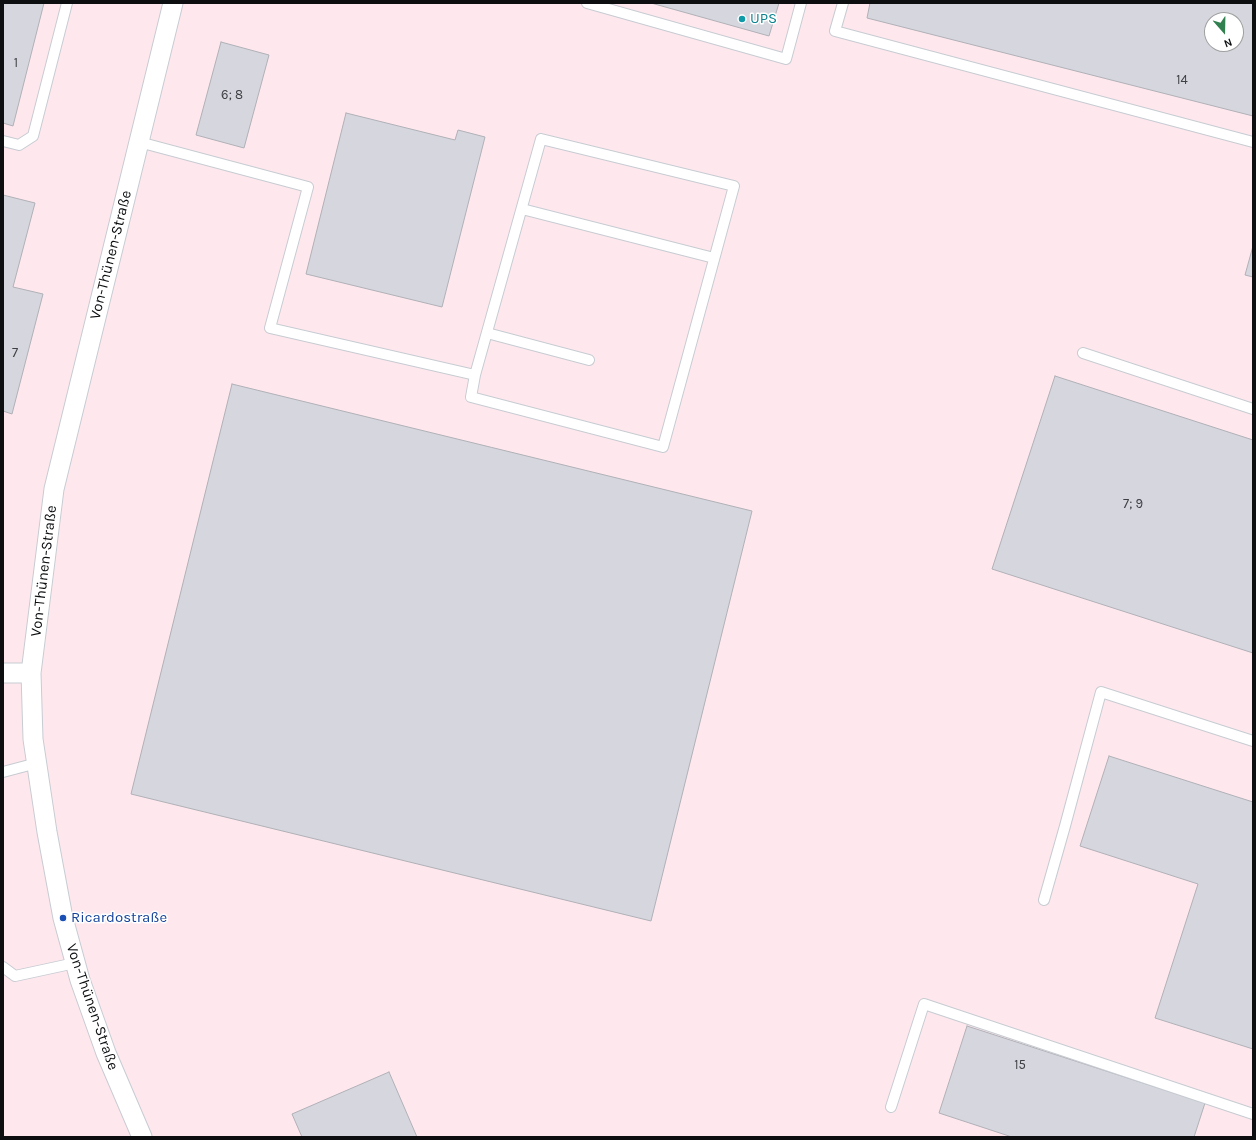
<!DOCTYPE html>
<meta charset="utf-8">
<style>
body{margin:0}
#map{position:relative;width:1256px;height:1140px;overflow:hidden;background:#f5f9fe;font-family:Karla,sans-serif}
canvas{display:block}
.frame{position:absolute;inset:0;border:4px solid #0c0e10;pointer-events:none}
.north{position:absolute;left:1204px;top:12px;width:40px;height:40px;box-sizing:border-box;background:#fff;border:1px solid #9e9f9f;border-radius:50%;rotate:160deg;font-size:11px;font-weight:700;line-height:16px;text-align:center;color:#0c0e10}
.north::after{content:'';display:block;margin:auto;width:14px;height:18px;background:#318050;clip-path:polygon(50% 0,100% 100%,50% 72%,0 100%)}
</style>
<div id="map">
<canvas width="1256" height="1140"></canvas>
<div class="frame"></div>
<div class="north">N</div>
</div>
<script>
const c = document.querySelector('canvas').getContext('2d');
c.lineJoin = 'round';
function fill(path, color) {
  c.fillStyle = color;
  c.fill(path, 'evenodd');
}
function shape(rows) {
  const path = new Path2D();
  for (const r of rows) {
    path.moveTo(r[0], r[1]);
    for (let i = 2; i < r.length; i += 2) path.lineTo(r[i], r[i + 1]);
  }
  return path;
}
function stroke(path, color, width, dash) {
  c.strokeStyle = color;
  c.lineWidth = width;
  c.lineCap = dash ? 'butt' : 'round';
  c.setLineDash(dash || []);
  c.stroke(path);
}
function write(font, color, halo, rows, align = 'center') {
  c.font = font + ' Karla,sans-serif';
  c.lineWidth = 3;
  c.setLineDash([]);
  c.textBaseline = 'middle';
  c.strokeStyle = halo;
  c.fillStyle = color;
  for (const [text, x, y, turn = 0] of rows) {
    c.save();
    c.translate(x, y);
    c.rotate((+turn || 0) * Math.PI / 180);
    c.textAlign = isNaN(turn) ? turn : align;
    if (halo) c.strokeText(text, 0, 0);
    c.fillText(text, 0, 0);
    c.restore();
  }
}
const industrial = shape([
 [3,3,1253,3,1253,1137,3,1137],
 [1212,20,1236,20,1236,44,1212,44]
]);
const building = shape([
 [3,3,44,3,13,126,3,123,3,3],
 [651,3,779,3,769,36,651,3],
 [870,3,1253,3,1253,116,867,18,870,3],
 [1212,20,1236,20,1236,44,1212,44,1212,20],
 [221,42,269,55,244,148,196,135,221,42],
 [346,113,455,140,458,130,485,137,442,307,306,274,346,113],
 [3,195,35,203,13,287,43,294,12,414,3,411,3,195],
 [1253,246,1253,277,1245,275,1253,246],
 [1055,376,1253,440,1253,653,992,569,1055,376],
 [232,384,752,511,651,921,131,794,232,384],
 [1109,756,1253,802,1253,1049,1155,1018,1198,884,1080,846,1109,756],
 [967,1026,1205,1103,1194,1137,1012,1137,939,1113,967,1026],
 [389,1072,417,1137,302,1137,292,1114,389,1072]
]);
const service = shape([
 [587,3,786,59,801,3],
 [843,3,835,31,1253,142],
 [541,139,734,186,663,447,471,397,475,375,541,139],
 [3,141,19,145,33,136,67,3],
 [139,142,308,187,270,328,475,375],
 [522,209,714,258],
 [487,333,589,360],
 [1083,353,1253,409],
 [3,772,37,763],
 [1044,900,1065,826,1101,692,1253,741],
 [3,967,15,976,75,963],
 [891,1107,924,1004,1253,1114]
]);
const minor = shape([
 [3,673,31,673],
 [142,1137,106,1053,80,980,63,918,47,832,33,739,31,673,54,489,173,3]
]);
const markers = [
 [742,19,4,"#0f9aa8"],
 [63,918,4,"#1a4fb4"]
];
const numberNames = [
 ["1",16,63],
 ["14",1182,80],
 ["6; 8",232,95],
 ["7",15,353],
 ["7; 9",1133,504],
 ["15",1020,1065]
];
const cultureNames = [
 ["UPS",750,19]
];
const streetNames = [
 ["Von-Thünen-Straße",111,255,-76],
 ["Von-Thünen-Straße",44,571,-83],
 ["Von-Thünen-Straße",92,1007,71]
];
const transitNames = [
 ["Ricardostraße",71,918]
];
fill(industrial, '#fee8ed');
fill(building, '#d6d6de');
stroke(building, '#b1b1b8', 1);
stroke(service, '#c7ccd2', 12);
stroke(minor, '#c7ccd2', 21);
stroke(service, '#fff', 10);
stroke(minor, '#fff', 19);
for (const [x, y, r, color] of markers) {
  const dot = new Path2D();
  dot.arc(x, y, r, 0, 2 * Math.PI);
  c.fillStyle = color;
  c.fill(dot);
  stroke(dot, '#fff', 1.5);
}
write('13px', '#3e4044', null, numberNames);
write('15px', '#0d838f', '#fff', cultureNames, 'left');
write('15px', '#0c0e10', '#fff', streetNames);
write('15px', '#164399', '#fff', transitNames, 'left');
</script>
